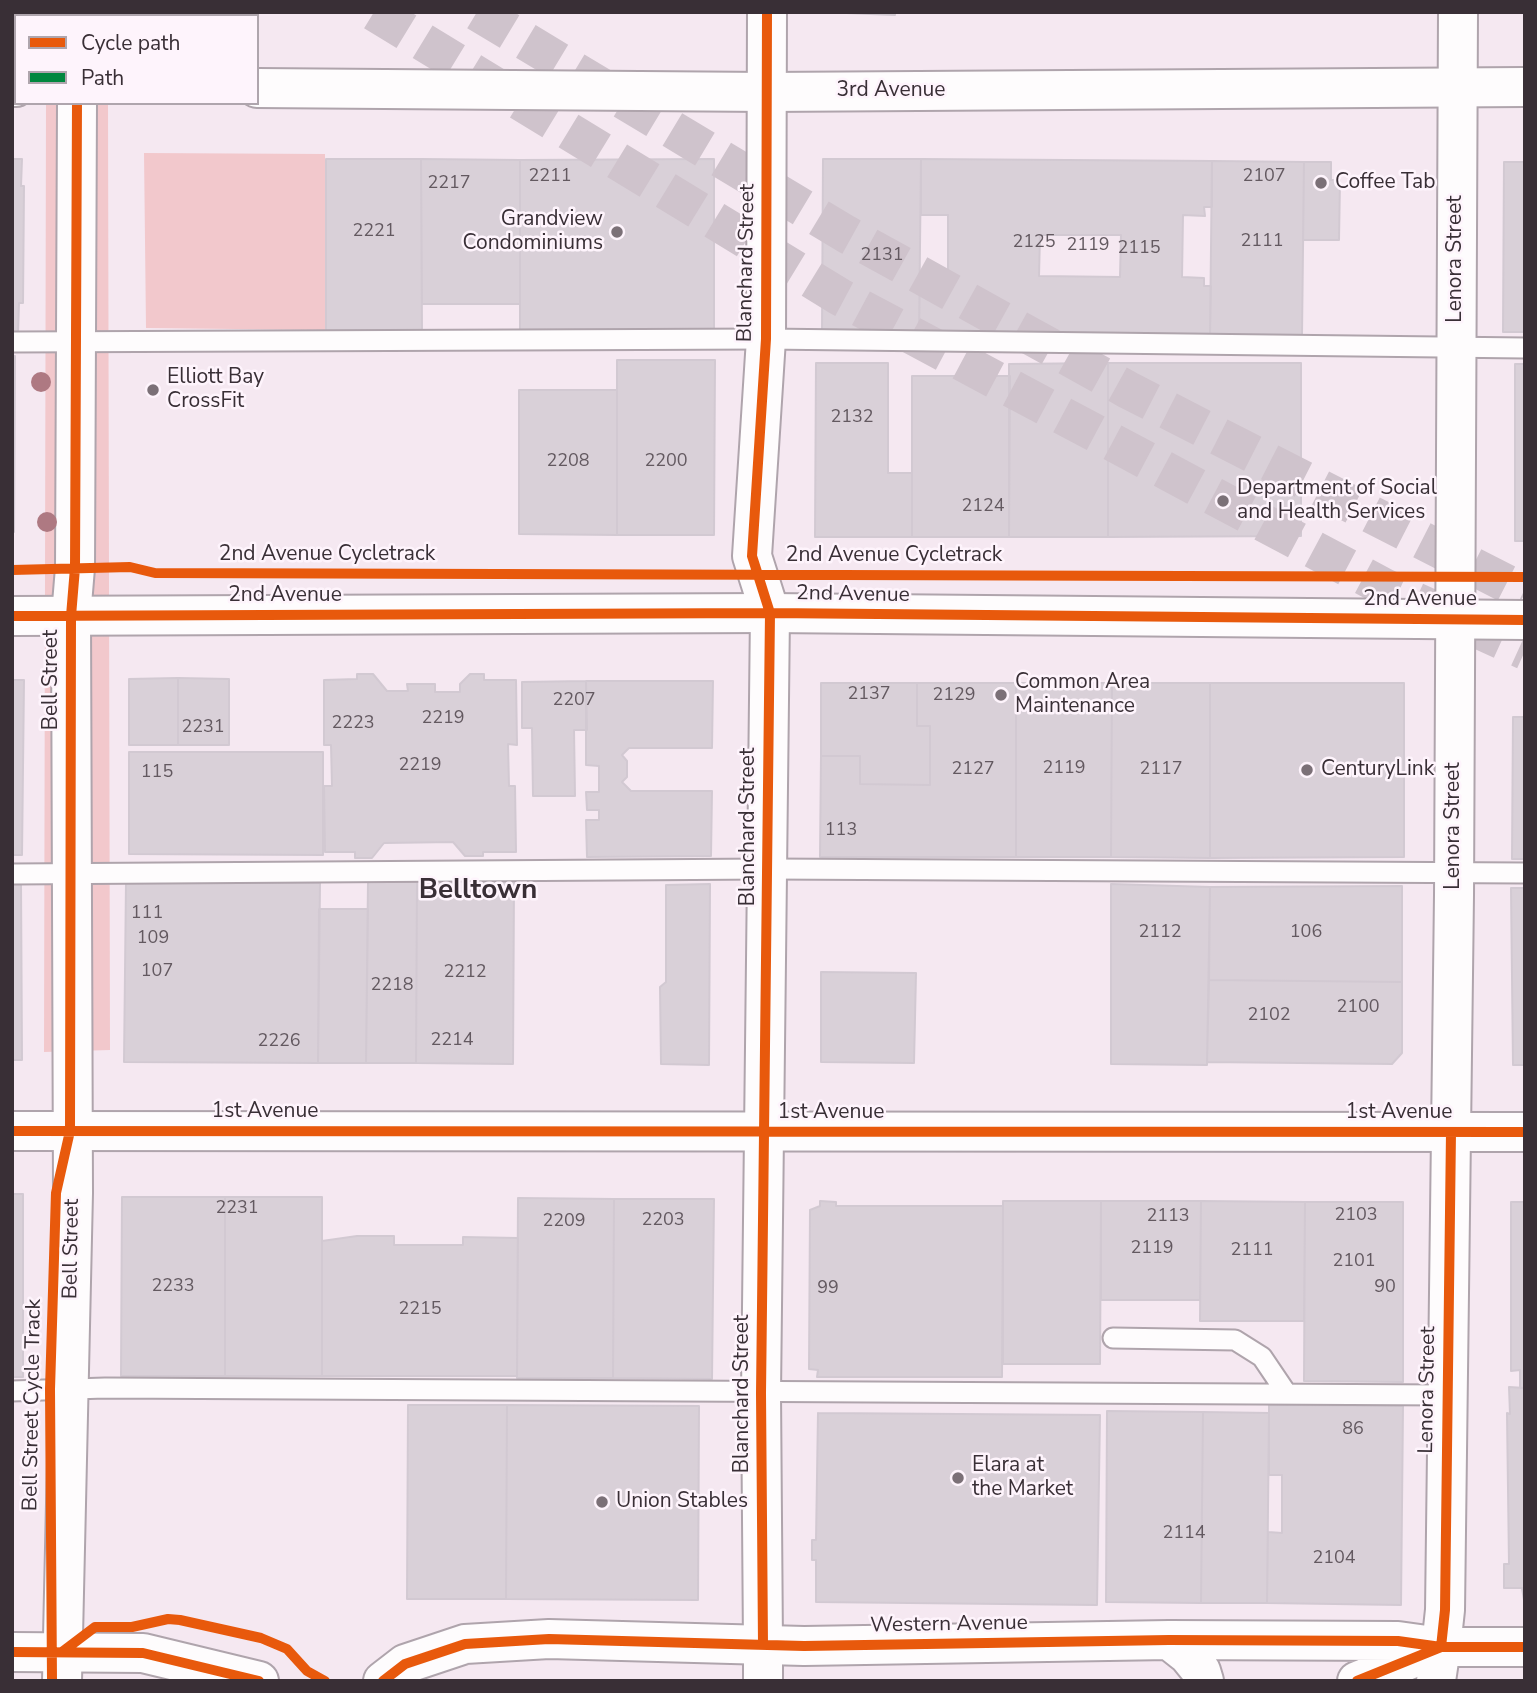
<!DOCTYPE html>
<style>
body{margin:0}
#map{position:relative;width:1537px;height:1693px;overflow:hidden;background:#f5e8f1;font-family:"Nunito Sans",sans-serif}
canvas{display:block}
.frame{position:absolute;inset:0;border:14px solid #392f36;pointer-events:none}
.legend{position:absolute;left:14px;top:14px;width:245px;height:91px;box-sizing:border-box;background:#fef4fc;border:2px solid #afa5ad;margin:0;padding:9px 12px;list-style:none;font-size:21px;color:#392f36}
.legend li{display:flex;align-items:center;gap:14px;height:35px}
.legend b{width:35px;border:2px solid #afa5ad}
</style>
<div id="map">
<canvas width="1537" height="1693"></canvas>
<div class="frame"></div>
<ul class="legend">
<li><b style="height:9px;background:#e8590c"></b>Cycle path</li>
<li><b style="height:9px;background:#00873e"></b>Path</li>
</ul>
</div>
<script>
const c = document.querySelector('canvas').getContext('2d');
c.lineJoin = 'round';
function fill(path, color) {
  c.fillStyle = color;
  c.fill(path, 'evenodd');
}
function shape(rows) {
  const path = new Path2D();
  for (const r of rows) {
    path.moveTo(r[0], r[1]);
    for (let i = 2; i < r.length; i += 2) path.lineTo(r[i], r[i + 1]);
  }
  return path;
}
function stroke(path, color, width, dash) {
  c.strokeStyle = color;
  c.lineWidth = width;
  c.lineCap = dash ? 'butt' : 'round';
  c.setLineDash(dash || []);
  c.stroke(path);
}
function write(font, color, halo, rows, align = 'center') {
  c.font = font + ' "Nunito Sans",sans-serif';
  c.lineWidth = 5;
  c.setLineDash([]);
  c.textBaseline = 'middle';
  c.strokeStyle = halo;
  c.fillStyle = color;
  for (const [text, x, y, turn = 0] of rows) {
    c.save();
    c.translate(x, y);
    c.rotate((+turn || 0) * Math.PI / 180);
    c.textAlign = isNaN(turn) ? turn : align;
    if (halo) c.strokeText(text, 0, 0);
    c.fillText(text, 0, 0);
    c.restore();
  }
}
const green = shape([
 [46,103,108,103,110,1050,44,1052],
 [144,153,325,154,326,330,146,328]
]);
const building = shape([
 [822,12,895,12,895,15,822,12],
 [1211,12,1382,12,1355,13,1211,12],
 [12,159,22,159,21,186,24,186,23,303,19,303,18,333,12,333,12,159],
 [326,159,421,159,422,332,326,334,326,159],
 [421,159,520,160,520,304,422,304,421,159],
 [714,159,714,332,520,333,520,160,714,159],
 [823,159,921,159,919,333,822,332,823,159],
 [921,159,1212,161,1212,207,1204,207,1205,216,1183,215,1182,277,1204,278,1204,286,1211,286,1210,335,919,333,920,275,948,275,948,215,921,215,921,159],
 [1040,235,1121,235,1120,277,1039,276,1040,235],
 [1212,161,1304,162,1302,335,1210,335,1212,161],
 [1304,162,1331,162,1331,180,1340,180,1339,240,1303,240,1304,162],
 [1504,162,1525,162,1525,332,1503,332,1504,162],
 [12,356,15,356,14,532,12,532,12,356],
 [617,360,715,360,714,535,617,535,617,360],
 [816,363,888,363,888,473,912,473,912,537,815,537,816,363],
 [1108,363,1301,363,1301,536,1108,537,1108,363],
 [1108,363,1108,537,1009,537,1009,364,1108,363],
 [1515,364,1525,364,1525,541,1515,541,1515,364],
 [912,376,1010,376,1009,537,912,537,912,376],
 [519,390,617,390,617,535,519,534,519,390],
 [357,674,373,674,387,691,408,691,407,684,435,684,435,692,460,692,460,684,470,674,484,674,484,680,516,680,517,745,508,744,509,786,515,786,516,852,483,852,483,856,465,856,453,842,384,843,372,858,355,858,355,852,325,852,324,786,332,786,331,745,324,745,324,680,357,679,357,674],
 [178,678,178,745,129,745,129,679,178,678],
 [178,678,229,679,229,745,178,745,178,678],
 [12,680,24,680,22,855,12,855,12,680],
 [586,681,713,681,712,748,629,748,622,755,627,761,627,777,622,782,631,791,712,791,711,856,587,857,586,820,599,820,599,810,587,810,586,792,599,792,599,766,586,765,586,681],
 [586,681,587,730,574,730,575,796,533,796,532,728,522,728,522,682,586,681],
 [821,683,917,683,917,726,930,726,930,785,860,784,860,756,821,756,821,683],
 [917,683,1016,683,1016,857,820,857,821,756,860,756,860,784,930,785,930,726,917,726,917,683],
 [1016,683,1112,683,1111,857,1016,857,1016,683],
 [1112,683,1210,683,1210,858,1111,857,1112,683],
 [1210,683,1404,683,1404,857,1210,858,1210,683],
 [1513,717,1525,717,1525,859,1512,859,1513,717],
 [129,752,323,752,323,855,129,854,129,752],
 [368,881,417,882,416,1063,366,1063,368,881],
 [12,882,21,882,22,1060,12,1060,12,882],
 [417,882,514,882,513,1064,416,1063,417,882],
 [126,883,320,883,318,1063,124,1062,126,883],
 [710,884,709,1065,661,1064,660,987,666,982,666,885,710,884],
 [1111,884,1210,887,1207,1065,1111,1064,1111,884],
 [1402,886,1402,982,1209,980,1210,887,1402,886],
 [1511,888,1525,888,1525,1065,1513,1065,1511,888],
 [319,909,368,909,366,1063,318,1063,319,909],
 [821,972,916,973,914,1063,821,1062,821,972],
 [1209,980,1402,982,1402,1053,1392,1064,1207,1062,1209,980],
 [12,1194,23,1194,23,1377,12,1377,12,1194],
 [122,1197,225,1197,225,1376,121,1376,122,1197],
 [225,1197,322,1197,322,1376,225,1376,225,1197],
 [518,1198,614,1199,613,1378,517,1378,518,1198],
 [614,1199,714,1199,712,1379,613,1378,614,1199],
 [820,1201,836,1202,836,1206,1003,1206,1002,1377,817,1377,818,1370,809,1369,810,1210,820,1206,820,1201],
 [1003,1201,1101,1201,1100,1364,1003,1364,1003,1201],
 [1101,1201,1201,1201,1200,1300,1101,1300,1101,1201],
 [1201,1201,1305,1202,1304,1321,1200,1321,1201,1201],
 [1305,1202,1403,1202,1403,1382,1304,1381,1305,1202],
 [1511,1202,1525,1202,1525,1388,1520,1388,1520,1370,1511,1371,1511,1202],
 [357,1236,394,1236,394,1245,463,1245,463,1237,518,1238,517,1376,322,1376,322,1241,357,1236],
 [1509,1387,1525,1388,1525,1606,1522,1588,1504,1588,1504,1564,1509,1564,1507,1413,1510,1414,1509,1387],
 [408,1405,507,1405,506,1599,407,1599,408,1405],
 [507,1405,699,1406,698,1600,506,1599,507,1405],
 [1269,1405,1403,1406,1401,1605,1267,1603,1268,1532,1282,1533,1282,1475,1269,1475,1269,1405],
 [1107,1411,1203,1412,1201,1603,1106,1602,1107,1411],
 [1203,1412,1269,1413,1267,1603,1201,1603,1203,1412],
 [818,1413,1100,1415,1097,1605,816,1602,816,1560,812,1560,812,1540,816,1540,818,1413]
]);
const motorwayTunnel = shape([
 [374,12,840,297,1384,587,1525,651],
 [477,12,846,234,1128,390,1525,593]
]);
const service = shape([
 [12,342,766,339,1525,348],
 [12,874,768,869,1525,873],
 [1113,1338,1235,1340,1262,1357,1287,1394],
 [12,1391,105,1388,1447,1395]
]);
const minor = shape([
 [77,16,77,12],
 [763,1645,763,1681],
 [62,1681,73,1193,71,616,75,568,77,103],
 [1436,1681,1441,1647]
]);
const tertiary = shape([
 [763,1645,761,1393,770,613,752,556,766,339,767,12],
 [1441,1647,1445,1610,1454,895,1458,12]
]);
const secondary = shape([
 [12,87,16,87],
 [257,88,767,92,1525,87],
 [12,1131,1525,1132],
 [1169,1640,1188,1655,1201,1671,1204,1681],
 [383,1681,405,1664,465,1644,549,1639,804,1646,1169,1640,1398,1641,1441,1647,1525,1647],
 [1357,1681,1441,1647]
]);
const primary = shape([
 [12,616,770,613,1525,620],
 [12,1652,143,1653,259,1681]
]);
const quiet = shape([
 [77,16,77,12]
]);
const cycleway = shape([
 [12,570,130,567,155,573,1525,577],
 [12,616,770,613,1525,620],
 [12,1131,1525,1132],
 [763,1645,761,1393,770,613,752,556,766,339,767,12],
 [1441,1647,1445,1610,1451,1132],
 [12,1652,143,1653,259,1681],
 [62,1652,95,1627,132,1627,168,1619,180,1620,261,1638,287,1649,307,1671,325,1681],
 [52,1681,50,1389,56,1193,70,1131,71,616,75,568,77,103],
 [383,1681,405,1664,465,1644,549,1639,804,1646,1169,1640,1398,1641,1441,1647,1525,1647],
 [1357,1681,1441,1647]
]);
const trees = [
 [41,382],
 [47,522]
];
const markers = [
 [1321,183,7,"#7b7077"],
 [617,232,7,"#7b7077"],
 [153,390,7,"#7b7077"],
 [1223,501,7,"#7b7077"],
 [1001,695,7,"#7b7077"],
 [1307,770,7,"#7b7077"],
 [958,1478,7,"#7b7077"],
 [602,1502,7,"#7b7077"]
];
const numberNames = [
 ["2211",550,177],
 ["2107",1264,177],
 ["2217",449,184],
 ["2221",374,232],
 ["2111",1262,242],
 ["2125",1034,243],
 ["2119",1088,246],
 ["2115",1139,249],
 ["2131",882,256],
 ["2132",852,418],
 ["2208",568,462],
 ["2200",666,462],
 ["2124",983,507],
 ["2137",869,695],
 ["2129",954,696],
 ["2207",574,701],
 ["2219",443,719],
 ["2223",353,724],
 ["2231",203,728],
 ["2219",420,766],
 ["2119",1064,769],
 ["2127",973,770],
 ["2117",1161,770],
 ["115",157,773],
 ["113",841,831],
 ["111",147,914],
 ["2112",1160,933],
 ["106",1306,933],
 ["109",153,939],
 ["107",157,972],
 ["2212",465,973],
 ["2218",392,986],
 ["2100",1358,1008],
 ["2102",1269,1016],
 ["2214",452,1041],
 ["2226",279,1042],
 ["2231",237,1209],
 ["2103",1356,1216],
 ["2113",1168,1217],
 ["2203",663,1221],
 ["2209",564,1222],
 ["2119",1152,1249],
 ["2111",1252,1251],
 ["2101",1354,1262],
 ["2233",173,1287],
 ["90",1385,1288],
 ["99",828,1289],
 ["2215",420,1310],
 ["86",1353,1430],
 ["2114",1184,1534],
 ["2104",1334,1559]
];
const streetNames = [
 ["3rd Avenue",891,91],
 ["Lenora Street",1456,259,-90],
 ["Blanchard Street",747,263,-89],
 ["2nd Avenue Cycletrack",327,555],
 ["2nd Avenue Cycletrack",894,556],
 ["2nd Avenue",853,595,1],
 ["2nd Avenue",285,596],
 ["2nd Avenue",1420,600],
 ["Bell Street",52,680,-90],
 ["Lenora Street",1454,826,-90],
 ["Blanchard Street",749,827,-90],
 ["1st Avenue",265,1112],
 ["1st Avenue",831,1113],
 ["1st Avenue",1399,1113],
 ["Bell Street",72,1249,-89],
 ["Lenora Street",1428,1390,-89],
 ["Blanchard Street",743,1394,-90],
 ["Bell Street Cycle Track",33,1405,-89],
 ["Western Avenue",949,1625,-1]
];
const poiNames = [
 ["Coffee Tab",1335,183],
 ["Grandview",603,220,"right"],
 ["Condominiums",603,244,"right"],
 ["Elliott Bay",167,378],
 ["CrossFit",167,402],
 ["Department of Social",1237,489],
 ["and Health Services",1237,513],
 ["Common Area",1015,683],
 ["Maintenance",1015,707],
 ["CenturyLink",1321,770],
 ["Elara at",972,1466],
 ["the Market",972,1490],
 ["Union Stables",616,1502]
];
const districtNames = [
 ["Belltown",478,891]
];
fill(green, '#f2c8cc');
fill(building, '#d9d0d8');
stroke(building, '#d2c9d2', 2);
stroke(motorwayTunnel, '#cfc3cc', 38, [38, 19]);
stroke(service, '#afa4ac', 23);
stroke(minor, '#afa4ac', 42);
stroke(tertiary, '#afa4ac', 42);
stroke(secondary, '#afa4ac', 42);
stroke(primary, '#afa4ac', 42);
stroke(service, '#fefcfd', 19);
stroke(minor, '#fefcfd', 38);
stroke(tertiary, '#fefcfd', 38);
stroke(secondary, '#fefcfd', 38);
stroke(primary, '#fefcfd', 38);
stroke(quiet, '#00873e', 9, [18, 9]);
stroke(cycleway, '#e8590c', 10);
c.fillStyle = '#ae7982';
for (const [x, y] of trees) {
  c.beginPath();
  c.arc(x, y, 10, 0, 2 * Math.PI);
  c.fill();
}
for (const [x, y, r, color] of markers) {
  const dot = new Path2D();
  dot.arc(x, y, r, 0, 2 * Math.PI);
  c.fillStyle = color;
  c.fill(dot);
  stroke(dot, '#fef4fc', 2.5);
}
write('18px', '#635960', null, numberNames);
write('21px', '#392f36', '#fef4fc', streetNames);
write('21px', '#392f36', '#fef4fc', poiNames, 'left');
write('bold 28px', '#392f36', '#fef4fc', districtNames);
</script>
